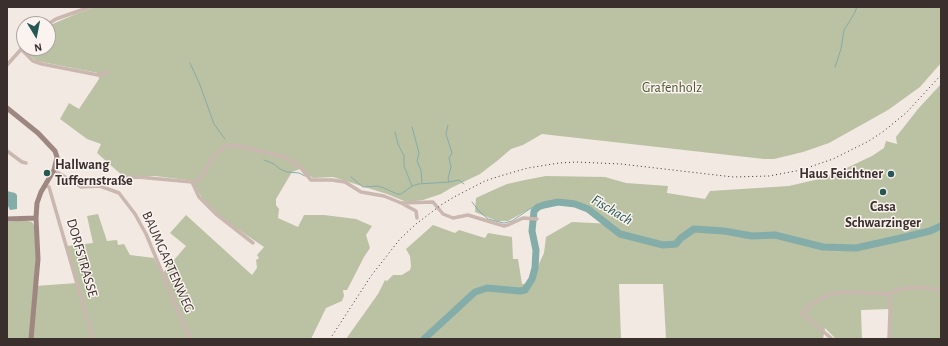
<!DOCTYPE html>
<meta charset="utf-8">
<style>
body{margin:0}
#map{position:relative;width:948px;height:346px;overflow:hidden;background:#f2e9e3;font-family:"Alegreya Sans",sans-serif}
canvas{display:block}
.frame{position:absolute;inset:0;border:8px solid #3a2f2c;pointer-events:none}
.north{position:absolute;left:16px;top:16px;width:40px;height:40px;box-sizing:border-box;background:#faf3ef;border:1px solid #ada5a1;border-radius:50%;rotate:170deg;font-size:11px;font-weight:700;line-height:16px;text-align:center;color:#3a2f2c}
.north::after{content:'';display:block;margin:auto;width:14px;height:18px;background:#255854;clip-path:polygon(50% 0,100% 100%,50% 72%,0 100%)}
</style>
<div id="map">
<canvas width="948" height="346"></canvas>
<div class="frame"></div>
<div class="north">N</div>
</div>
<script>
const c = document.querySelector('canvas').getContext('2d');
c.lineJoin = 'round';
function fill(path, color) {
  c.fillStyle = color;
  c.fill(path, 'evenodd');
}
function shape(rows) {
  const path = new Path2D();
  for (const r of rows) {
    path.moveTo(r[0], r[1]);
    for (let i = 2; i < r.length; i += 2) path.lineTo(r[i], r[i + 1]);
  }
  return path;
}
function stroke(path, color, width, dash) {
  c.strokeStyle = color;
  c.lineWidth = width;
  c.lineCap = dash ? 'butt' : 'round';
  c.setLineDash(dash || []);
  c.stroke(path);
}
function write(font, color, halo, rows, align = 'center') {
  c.font = font + ' "Alegreya Sans",sans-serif';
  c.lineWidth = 3;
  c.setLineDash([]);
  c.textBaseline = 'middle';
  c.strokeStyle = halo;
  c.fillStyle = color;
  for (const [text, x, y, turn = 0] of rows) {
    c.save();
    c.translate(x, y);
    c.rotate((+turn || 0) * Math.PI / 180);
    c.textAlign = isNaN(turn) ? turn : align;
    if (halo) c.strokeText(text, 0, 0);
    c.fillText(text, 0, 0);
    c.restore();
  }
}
const green = shape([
 [95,7,941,7,941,63,920,87,888,110,829,143,803,152,774,159,764,159,542,134,523,145,511,149,497,161,480,174,451,188,441,194,423,200,415,201,404,201,387,194,333,177,313,178,300,169,292,172,276,199,276,205,279,209,278,218,298,227,304,215,324,215,356,219,372,226,366,235,370,248,364,257,347,290,343,290,344,296,342,301,326,308,311,339,7,339,7,222,25,220,32,222,35,227,36,260,35,286,77,283,67,246,93,243,87,216,98,214,107,241,117,240,118,245,124,244,130,255,154,258,162,274,186,246,170,233,186,215,252,275,257,268,256,260,259,258,257,255,264,247,223,219,202,198,194,184,187,180,155,176,124,177,97,153,101,144,87,139,60,119,69,103,79,109,99,79,98,73,37,61,25,52,24,48,48,48,48,26,76,14],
 [941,84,941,339,890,339,891,309,861,310,862,339,836,339,825,328,823,339,781,339,781,338,780,339,666,339,663,284,619,284,621,339,346,339,378,294,385,280,387,281,393,275,402,275,410,270,411,266,410,256,406,249,433,225,455,233,459,230,485,238,488,233,512,237,513,259,518,259,522,284,530,283,544,253,546,237,572,222,613,224,575,204,558,200,537,205,508,221,497,221,475,212,476,198,489,192,507,184,525,180,546,176,605,177,626,183,668,186,667,193,705,199,710,191,789,186,819,179,834,174,872,156,884,148,886,141,897,144,896,137,918,109]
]);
const water = shape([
 [7,191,15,193,17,195,17,209,10,210,7,204]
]);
const stream = shape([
 [190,63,200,85,214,124,225,139],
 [835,67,841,49,844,30,854,14,857,7],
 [448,125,446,134,452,153,449,158,451,167,448,178,449,182],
 [412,127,419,153,417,161,421,170,422,183],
 [395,132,398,144,404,156,404,166,412,186],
 [264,160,274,164,280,169,287,172,299,173,305,176],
 [351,177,363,187,378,186,384,188,397,194,401,194,412,186,418,184,449,182,459,180,464,184],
 [472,202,479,211,488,219,504,223,512,221,531,208,538,207]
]);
const river = shape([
 [424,339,475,292,487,288,520,291,525,290,532,279,535,268,536,250,532,231,534,211,538,207,544,205,558,202,575,204,588,209,620,234,663,245,676,244,681,238,694,229,724,231,752,236,775,235,823,247,856,248,901,238,930,231,941,226]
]);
const street = shape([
 [48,24,56,19,90,7],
 [21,49,33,61,42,64,98,75,108,72],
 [7,65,24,46],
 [7,151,22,162,26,163],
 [54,170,81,187,100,186,125,178,138,177,192,182,198,180,202,176,215,155,220,150,226,146,235,145,284,157,299,166,311,180,332,180,345,182,361,192,384,196,401,203,433,202,443,214,453,218,468,215,504,226,508,225,523,218,537,219],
 [192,182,199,197,216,214,253,243],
 [45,185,49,187,58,218,93,339],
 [100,186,119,193,135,214,146,234,190,339],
 [403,204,416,211,417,218],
 [832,339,802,313,809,306,825,296,832,294,846,292,889,294,897,290,918,287,941,290],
 [889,339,890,311,889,294]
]);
const secondary = shape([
 [7,108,38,133,55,151,57,157,54,170,41,192,37,203,36,218,38,259,31,339],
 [7,219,36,218]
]);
const rail = shape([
 [330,339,371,276,400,239,416,224,441,205,454,197,485,181,500,176,528,168,559,163,576,162,621,164,733,177,769,176,801,170,833,159,869,141,884,131,907,112,941,75]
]);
const markers = [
 [47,173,4,"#255854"],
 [891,174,4,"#255854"],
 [883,192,4,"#255854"]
];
const parkNames = [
 ["Grafenholz",672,88]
];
const poiNames = [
 ["Hallwang",55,165],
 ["Tuffernstraße",55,181],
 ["Haus Feichtner",883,174,"right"],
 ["Casa",883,207,"center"],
 ["Schwarzinger",883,223,"center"]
];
const streetNames = [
 ["DORFSTRASSE",82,258,74],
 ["BAUMGARTENWEG",168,262,66]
];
const waterNames = [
 ["Fischach",612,210,31]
];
fill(green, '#bbc1a3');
fill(water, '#84ada9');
stroke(stream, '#84ada9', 1);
stroke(river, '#84ada9', 7);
stroke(street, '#cab7af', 3.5);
stroke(secondary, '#9e8780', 5);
stroke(rail, '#3a2f2c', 1, [1, 3]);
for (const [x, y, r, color] of markers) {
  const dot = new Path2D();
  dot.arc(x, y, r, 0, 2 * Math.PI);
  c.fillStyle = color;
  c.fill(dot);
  stroke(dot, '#faf3ef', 1.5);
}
write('14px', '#4e5632', '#faf3ef', parkNames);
write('bold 14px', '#3a2f2c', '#faf3ef', poiNames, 'left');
write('14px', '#3a2f2c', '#faf3ef', streetNames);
write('italic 15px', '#255854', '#faf3ef', waterNames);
</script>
